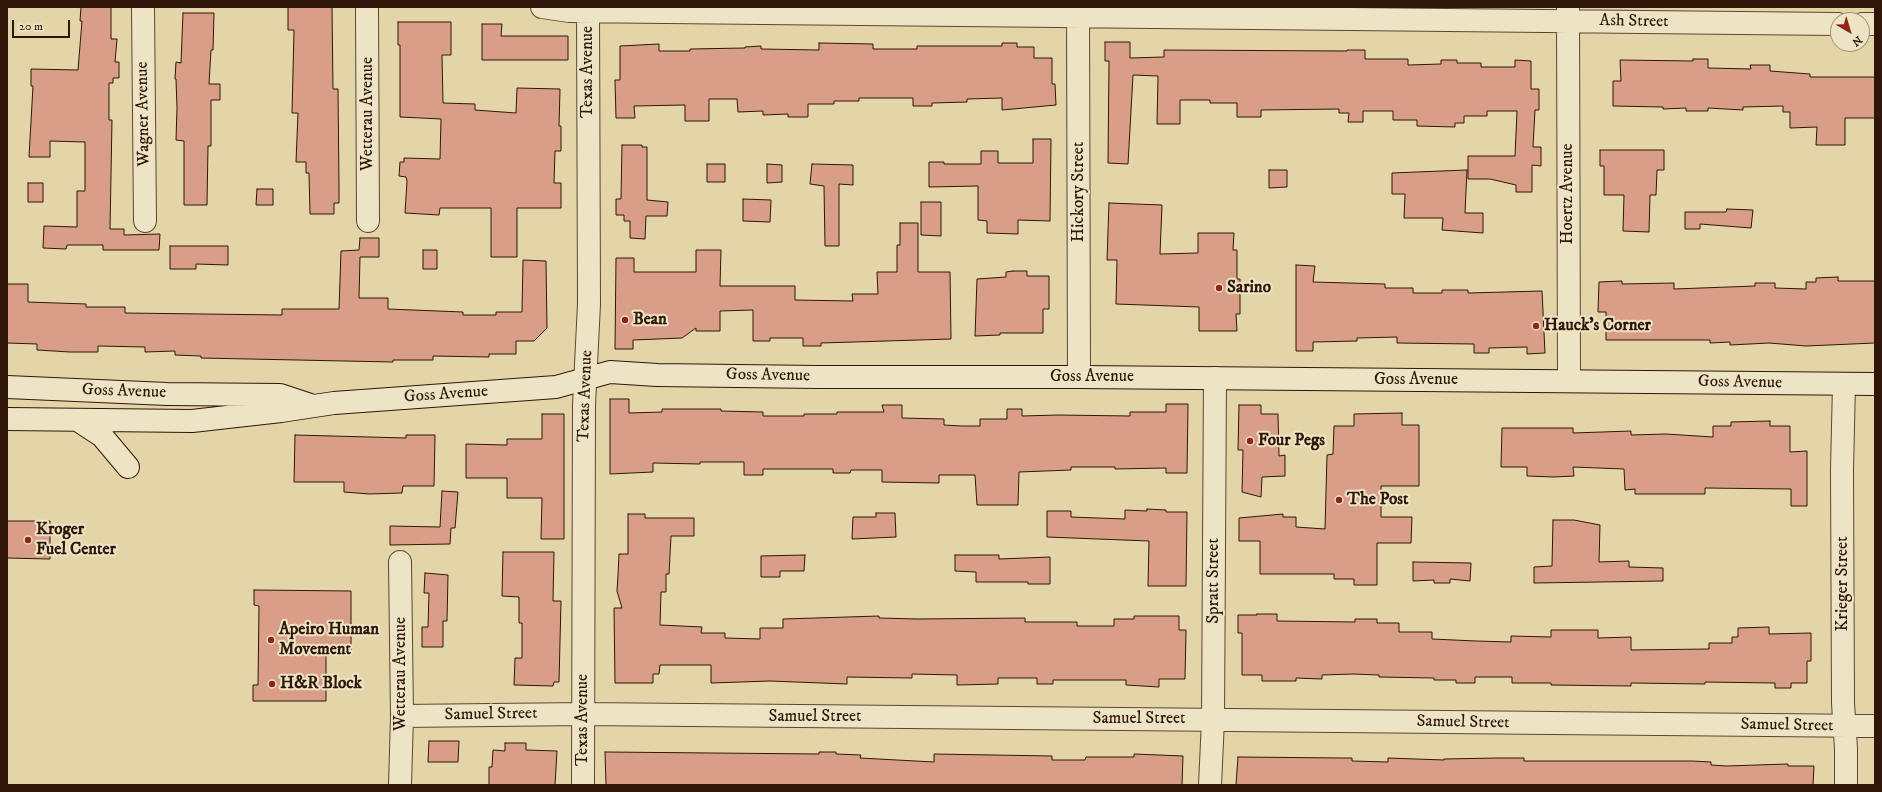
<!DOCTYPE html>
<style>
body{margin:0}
#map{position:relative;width:1882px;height:792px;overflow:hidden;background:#e3d5a8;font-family:"IM FELL DW Pica",serif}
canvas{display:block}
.frame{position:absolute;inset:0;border:8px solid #301608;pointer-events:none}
.north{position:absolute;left:1830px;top:12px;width:40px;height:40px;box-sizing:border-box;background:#ede4c6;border:1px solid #a1927a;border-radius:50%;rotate:142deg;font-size:11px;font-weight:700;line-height:16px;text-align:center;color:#301608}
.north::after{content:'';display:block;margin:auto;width:14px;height:18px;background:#8f2418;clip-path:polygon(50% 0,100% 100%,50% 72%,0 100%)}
.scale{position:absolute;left:12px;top:20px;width:58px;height:18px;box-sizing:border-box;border:2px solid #301608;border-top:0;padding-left:5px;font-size:12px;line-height:14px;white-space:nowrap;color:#301608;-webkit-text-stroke:3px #ede4c6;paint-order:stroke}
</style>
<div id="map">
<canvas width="1882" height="792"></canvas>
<div class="frame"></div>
<div class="north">N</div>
<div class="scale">20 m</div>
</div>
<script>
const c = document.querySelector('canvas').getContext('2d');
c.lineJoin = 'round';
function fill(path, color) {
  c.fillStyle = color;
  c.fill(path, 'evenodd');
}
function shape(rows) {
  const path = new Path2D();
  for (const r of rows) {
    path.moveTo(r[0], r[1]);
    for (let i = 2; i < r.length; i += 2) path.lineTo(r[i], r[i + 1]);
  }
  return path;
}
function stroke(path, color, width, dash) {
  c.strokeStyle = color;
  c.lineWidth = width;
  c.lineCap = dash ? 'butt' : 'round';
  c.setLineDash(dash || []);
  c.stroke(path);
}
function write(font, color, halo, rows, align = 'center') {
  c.font = font + ' "IM FELL DW Pica",serif';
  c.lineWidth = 4;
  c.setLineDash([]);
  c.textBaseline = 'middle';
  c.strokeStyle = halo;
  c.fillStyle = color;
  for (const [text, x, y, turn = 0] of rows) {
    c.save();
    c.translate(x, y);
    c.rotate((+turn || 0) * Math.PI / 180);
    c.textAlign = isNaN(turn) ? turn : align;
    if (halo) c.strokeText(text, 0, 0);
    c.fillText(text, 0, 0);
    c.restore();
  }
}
const building = shape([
 [81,7,111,7,111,39,117,39,115,62,119,62,119,78,113,78,113,83,109,83,109,120,112,120,110,229,124,229,124,235,160,234,159,250,103,250,103,245,67,245,66,249,43,248,44,226,77,227,77,191,85,191,85,142,50,141,50,157,29,157,33,86,31,86,31,69,78,70,82,21,80,21,81,7],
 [288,7,332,7,333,89,338,89,339,187,339,203,334,203,334,214,310,214,309,173,306,173,306,162,296,162,298,113,292,113,294,30,288,30,288,7],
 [183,13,214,13,213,50,211,50,209,84,220,84,220,100,211,100,211,146,208,146,207,205,184,205,184,141,176,140,177,108,176,79,175,79,176,62,181,63,183,13],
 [398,22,451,22,451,55,442,55,443,103,475,104,475,110,516,113,517,88,560,89,559,126,561,126,561,151,555,151,554,183,561,183,561,208,517,208,517,257,491,257,491,208,440,208,439,215,405,213,407,181,406,177,399,176,400,162,404,162,404,158,440,159,441,119,400,117,400,45,398,45,398,22],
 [482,24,502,24,501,36,568,36,568,60,482,60,482,24],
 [1105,42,1130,42,1130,58,1164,57,1164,50,1347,51,1347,50,1365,50,1365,59,1408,59,1408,65,1441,64,1441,60,1457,60,1457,63,1481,63,1481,67,1515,67,1515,60,1531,61,1531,89,1539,89,1539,110,1535,110,1533,147,1541,147,1541,166,1532,165,1532,192,1516,192,1516,185,1490,179,1468,179,1468,156,1515,156,1517,111,1487,111,1487,116,1464,116,1464,123,1455,123,1455,127,1417,126,1417,120,1393,120,1393,111,1363,111,1363,122,1348,122,1349,113,1339,113,1339,109,1261,110,1261,117,1237,117,1237,103,1210,103,1210,100,1180,100,1180,124,1157,124,1158,76,1133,75,1128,164,1108,163,1109,61,1105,61,1105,42],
 [819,43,873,44,873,49,917,49,917,46,1002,46,1002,43,1017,43,1017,47,1034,47,1034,58,1052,58,1052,84,1055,84,1056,105,1002,110,1002,98,967,99,967,102,932,103,932,106,913,106,913,98,859,98,859,101,834,101,834,104,808,104,808,117,788,117,788,114,763,115,763,111,738,112,737,99,709,99,709,121,685,121,685,105,634,106,635,118,616,118,615,80,620,80,620,46,659,44,659,51,690,51,690,49,745,48,745,47,761,46,761,49,819,50,819,43],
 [1693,59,1708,59,1708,68,1751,69,1750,65,1770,65,1770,71,1810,74,1810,77,1875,77,1875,118,1845,118,1845,145,1816,145,1817,127,1790,128,1790,112,1783,112,1783,106,1743,107,1743,110,1708,108,1708,111,1686,111,1686,108,1663,109,1663,107,1613,106,1613,81,1621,81,1620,60,1693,61,1693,59],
 [1033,139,1051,139,1050,221,1018,220,1018,234,987,233,987,221,978,220,978,186,929,187,929,162,944,162,944,164,981,164,981,151,998,151,998,163,1033,163,1033,139],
 [622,145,642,145,642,147,647,147,647,200,668,202,667,216,646,216,645,239,630,238,630,221,624,221,624,215,616,215,616,199,621,199,622,145],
 [1600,150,1664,150,1664,170,1657,170,1656,195,1650,195,1649,232,1623,231,1624,195,1604,195,1604,166,1600,166,1600,150],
 [707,164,725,164,725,182,707,182,707,164],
 [767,164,782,165,782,182,767,183,767,164],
 [812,164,853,165,853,185,839,184,839,246,825,246,824,186,810,184,812,164],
 [1269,170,1287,170,1287,187,1269,188,1269,170],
 [1467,170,1465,213,1483,213,1483,233,1442,230,1443,218,1404,218,1405,194,1392,194,1392,173,1467,170],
 [28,183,43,183,43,202,28,202,28,183],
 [257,189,273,189,273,205,256,205,257,189],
 [743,199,771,200,770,222,743,221,743,199],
 [921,202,941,202,941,236,921,235,921,202],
 [1109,203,1162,205,1160,254,1198,253,1198,233,1234,233,1233,250,1237,250,1237,279,1240,279,1240,314,1236,314,1237,331,1199,331,1199,307,1116,304,1117,260,1107,260,1109,203],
 [1727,209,1753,210,1751,228,1700,224,1700,229,1685,229,1685,212,1726,212,1727,209],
 [900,223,918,223,918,272,950,272,951,339,821,343,821,346,803,346,803,338,770,338,770,341,753,341,753,310,720,311,720,331,696,331,696,328,682,338,633,340,633,349,615,349,616,258,634,258,634,272,696,272,696,250,721,250,720,286,795,286,795,300,853,301,852,294,878,294,877,272,897,272,897,245,900,245,900,223],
 [360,238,379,238,379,257,360,257,359,298,388,298,388,309,463,312,463,315,496,315,496,312,522,312,523,260,546,261,547,328,534,341,516,341,516,354,489,354,489,357,433,356,433,360,393,360,393,362,201,358,201,356,175,355,175,351,145,352,145,347,98,346,98,352,70,352,37,350,37,344,7,343,7,284,28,284,28,302,86,304,86,307,125,307,125,313,282,315,282,309,339,309,341,251,359,250,360,238],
 [170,246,228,246,228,265,196,264,196,269,170,269,170,246],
 [423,250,437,250,437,269,423,269,423,250],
 [1296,265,1315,266,1313,282,1385,284,1385,288,1413,288,1413,293,1442,293,1442,290,1468,290,1468,293,1542,291,1545,353,1527,354,1527,347,1489,348,1489,353,1474,353,1474,344,1397,343,1397,337,1357,338,1357,341,1313,342,1313,351,1296,351,1296,265],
 [1013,271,1027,271,1027,276,1049,276,1049,309,1043,309,1043,333,1000,333,1000,335,975,336,977,279,1006,277,1006,272,1013,271],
 [1838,277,1838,281,1875,281,1875,343,1806,346,1769,343,1730,345,1730,342,1710,343,1710,340,1606,340,1606,312,1598,312,1599,282,1622,281,1622,284,1674,283,1674,289,1755,286,1755,283,1775,283,1775,288,1806,289,1806,282,1816,282,1816,278,1838,277],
 [610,399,629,399,629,413,662,412,662,409,721,409,721,411,763,412,763,416,804,416,804,414,837,414,837,412,884,412,882,405,902,405,902,418,944,419,944,425,962,426,980,426,980,419,1007,419,1007,409,1022,409,1022,416,1058,415,1130,416,1130,412,1166,412,1166,404,1188,404,1187,473,1166,473,1166,468,1115,469,1115,467,1071,467,1071,470,1019,472,1018,505,977,505,975,475,939,475,939,483,882,482,882,470,851,470,850,473,833,473,833,469,763,469,763,475,744,475,744,462,700,462,700,464,653,463,653,472,610,474,610,399],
 [1239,405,1261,405,1261,414,1278,414,1279,456,1285,455,1285,476,1262,477,1261,497,1242,492,1243,450,1238,450,1239,405],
 [1402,413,1402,425,1419,425,1419,486,1381,486,1381,517,1412,517,1411,543,1377,543,1377,585,1354,585,1354,579,1334,579,1334,574,1260,574,1260,541,1239,541,1239,518,1283,514,1283,517,1296,517,1296,527,1325,529,1327,455,1333,454,1334,426,1354,426,1354,414,1402,413],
 [542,414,564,414,564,539,541,539,542,498,507,498,507,478,466,478,466,444,507,445,507,439,542,439,542,414],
 [1770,421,1770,426,1790,426,1790,452,1807,451,1807,506,1791,506,1791,489,1705,488,1705,494,1635,494,1635,489,1625,490,1624,469,1573,467,1574,476,1554,477,1527,476,1527,467,1501,467,1502,428,1573,428,1573,433,1631,431,1631,435,1666,434,1713,437,1713,426,1731,426,1731,422,1770,421],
 [295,435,406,438,406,435,435,435,434,486,403,486,402,493,370,494,344,492,344,482,294,482,295,435],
 [442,491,458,492,455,528,451,528,450,544,390,545,390,526,440,527,442,491],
 [1147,509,1166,510,1166,512,1187,512,1186,586,1148,586,1149,541,1047,537,1047,511,1071,511,1071,517,1125,519,1125,510,1147,511,1147,509],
 [876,513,895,513,896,537,852,539,853,517,876,517,876,513],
 [628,514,645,514,645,518,694,518,694,536,671,536,669,574,666,574,666,592,661,592,660,625,702,627,701,633,725,633,725,638,760,639,760,628,783,628,783,619,879,616,879,618,917,619,1025,618,1025,622,1077,622,1077,626,1114,626,1114,619,1134,619,1134,616,1179,616,1179,630,1186,630,1185,679,1159,679,1159,687,1126,685,1126,680,1053,680,1053,684,1037,684,1037,678,998,678,998,684,957,685,957,675,912,674,912,678,847,677,847,684,770,681,711,683,711,665,660,665,659,674,653,674,653,683,615,683,614,608,622,608,617,591,618,575,619,554,628,554,628,514],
 [1553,520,1574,520,1600,525,1599,562,1629,561,1629,567,1663,568,1663,581,1534,583,1534,567,1552,566,1553,520],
 [7,521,50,521,50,559,7,558,7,521],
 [503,552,554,552,553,601,561,601,559,682,554,682,553,686,514,685,515,658,522,658,522,623,519,623,519,597,502,596,503,552],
 [805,555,804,571,780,571,780,577,761,577,761,556,805,555],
 [955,555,999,555,999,559,1050,557,1050,584,1028,584,1028,582,976,582,976,572,955,571,955,555],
 [1413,562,1471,563,1470,581,1450,579,1450,583,1434,583,1434,580,1413,581,1413,562],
 [425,573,448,575,447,621,443,621,443,647,422,647,422,627,428,627,429,593,424,593,425,573],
 [254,590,351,591,351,655,326,655,326,701,253,701,253,685,258,685,259,606,254,605,254,590],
 [1257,614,1277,614,1277,621,1355,622,1355,619,1377,619,1377,623,1399,623,1399,632,1432,632,1432,639,1476,641,1511,642,1511,636,1551,637,1551,630,1598,630,1598,638,1631,637,1631,650,1709,649,1709,643,1732,643,1732,637,1738,637,1738,628,1769,627,1769,634,1811,633,1811,661,1807,661,1807,683,1791,683,1791,688,1775,688,1775,683,1705,682,1705,684,1631,683,1631,686,1551,685,1551,683,1512,683,1512,677,1475,677,1475,683,1456,683,1456,680,1434,680,1434,678,1379,677,1379,675,1353,674,1322,675,1322,679,1296,678,1296,681,1262,681,1262,675,1242,675,1242,633,1238,633,1238,615,1257,615,1257,614],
 [429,741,459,741,458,762,428,762,429,741],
 [505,743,526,743,526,750,557,751,555,785,489,785,489,767,492,767,493,750,505,751,505,743],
 [605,752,819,754,819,752,836,752,836,754,861,755,860,758,934,762,934,754,1052,756,1052,760,1085,760,1086,757,1134,757,1134,754,1183,756,1182,785,606,785,605,752],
 [1238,757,1342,758,1352,758,1352,761,1388,762,1388,758,1444,760,1444,759,1498,758,1524,758,1524,761,1692,761,1711,762,1711,765,1726,766,1788,764,1788,766,1814,766,1813,785,1236,785,1238,757]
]);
const street = shape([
 [143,7,145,221],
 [367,7,368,221],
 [542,7,569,11,1838,24],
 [1078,7,1079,377],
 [1568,7,1569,381],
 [1862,24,1875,24],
 [1844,384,1842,470,1843,703,1846,749,1846,785],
 [400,562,402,716,400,785],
 [402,716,583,714,1875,726],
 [583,785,584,405,589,304,588,7],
 [1210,785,1213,720,1215,378]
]);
const secondary = shape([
 [7,387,167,394,280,395,310,405],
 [7,419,192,421,281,411,334,403,556,387,610,372,657,375,818,377,1079,377,1875,384],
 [79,421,102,436,128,467]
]);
const markers = [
 [1219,288,4,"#8f2418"],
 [625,320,4,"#8f2418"],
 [1536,326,4,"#8f2418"],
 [1250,441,4,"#8f2418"],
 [1339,500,4,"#8f2418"],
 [28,540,4,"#8f2418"],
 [271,640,4,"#8f2418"],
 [272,684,4,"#8f2418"]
];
const streetNames = [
 ["Ash Street",1634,22,1],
 ["Texas Avenue",588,72,-90],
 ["Wagner Avenue",144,114,-91],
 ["Wetterau Avenue",368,114,-90],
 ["Hickory Street",1079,192,-90],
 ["Hoertz Avenue",1568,194,-90],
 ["Goss Avenue",768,376,1],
 ["Goss Avenue",1092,377],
 ["Goss Avenue",1416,380],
 ["Goss Avenue",1740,383,1],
 ["Goss Avenue",124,392,2],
 ["Goss Avenue",446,395,-4],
 ["Texas Avenue",586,396,-88],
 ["Spratt Street",1214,581,-90],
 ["Krieger Street",1843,584,-90],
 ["Wetterau Avenue",401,674,-90],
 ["Samuel Street",491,715,-1],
 ["Samuel Street",815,717],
 ["Samuel Street",1139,719],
 ["Texas Avenue",583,720,-90],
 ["Samuel Street",1463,723,1],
 ["Samuel Street",1787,726,1]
];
const poiNames = [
 ["Sarino",1227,288],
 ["Bean",633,320],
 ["Hauck's Corner",1544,326],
 ["Four Pegs",1258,441],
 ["The Post",1347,500],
 ["Kroger",36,530],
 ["Fuel Center",36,550],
 ["Apeiro Human",279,630],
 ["Movement",279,650],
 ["H&R Block",280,684]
];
fill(building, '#d99e87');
stroke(building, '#301608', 1);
stroke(street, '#5d4630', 24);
stroke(secondary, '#301608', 24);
stroke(street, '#ede4c6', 22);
stroke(secondary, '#ede4c6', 22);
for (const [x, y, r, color] of markers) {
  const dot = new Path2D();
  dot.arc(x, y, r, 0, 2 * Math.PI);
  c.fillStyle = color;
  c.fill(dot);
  stroke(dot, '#ede4c6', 1.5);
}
write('17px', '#301608', '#ede4c6', streetNames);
write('bold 17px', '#301608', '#ede4c6', poiNames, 'left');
</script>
